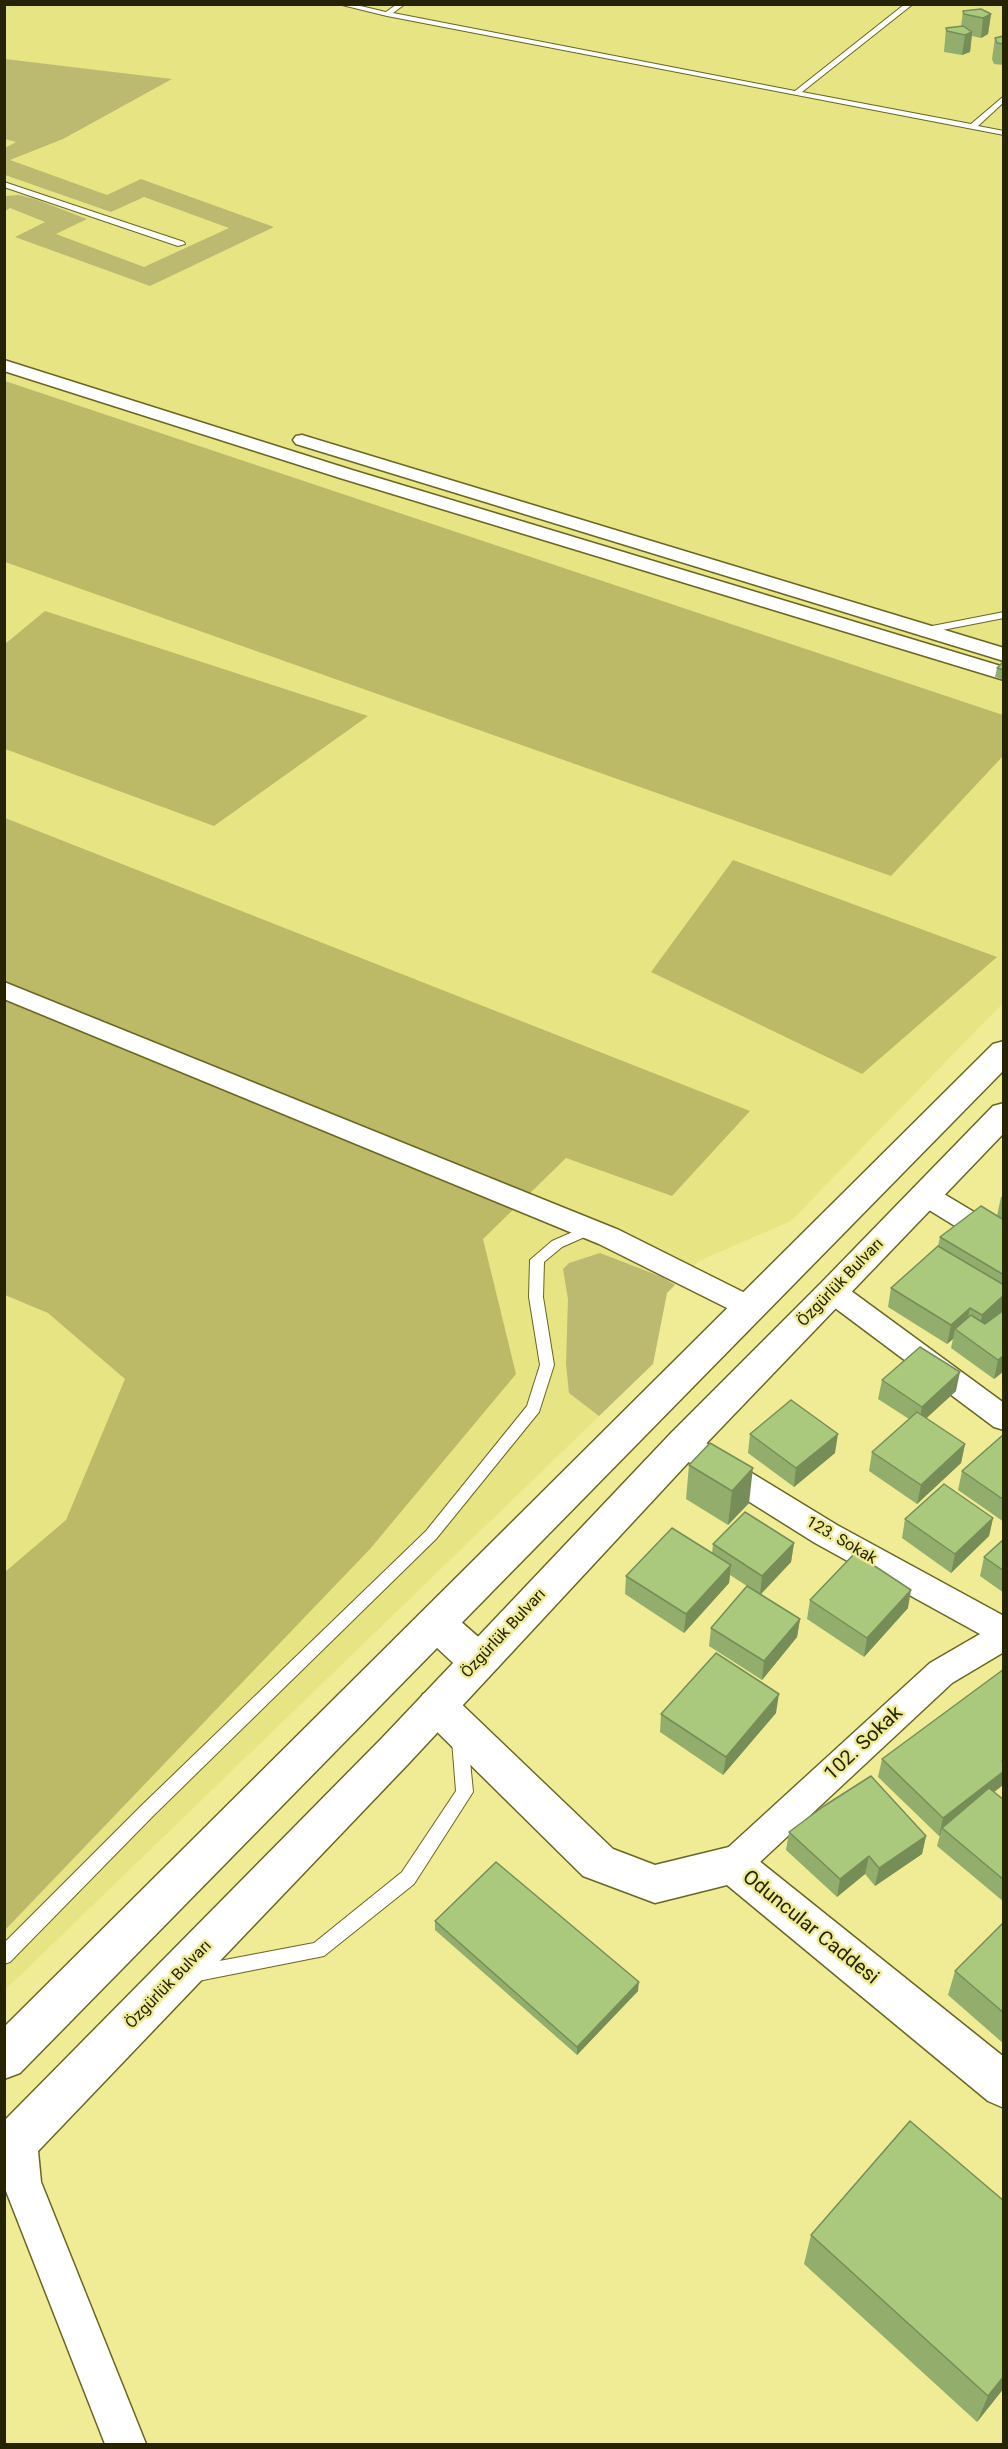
<!DOCTYPE html>
<meta charset="utf-8">
<style>
body{margin:0}
#map{position:relative;width:1008px;height:2449px;overflow:hidden;background:#efec95;font-family:Roboto,sans-serif}
canvas{display:block}
.frame{position:absolute;inset:0;border:6px solid #262400;pointer-events:none}
</style>
<div id="map">
<canvas width="1008" height="2449"></canvas>
<div class="frame"></div>
</div>
<script>
const c = document.querySelector('canvas').getContext('2d');
c.lineJoin = 'round';
function fill(path, color) {
  c.fillStyle = color;
  c.fill(path, 'evenodd');
}
function shape(rows) {
  const path = new Path2D();
  for (const r of rows) {
    path.moveTo(r[0], r[1]);
    for (let i = 2; i < r.length; i += 2) path.lineTo(r[i], r[i + 1]);
  }
  return path;
}
function stroke(path, color, width, dash) {
  c.strokeStyle = color;
  c.lineWidth = width;
  c.lineCap = dash ? 'butt' : 'round';
  c.setLineDash(dash || []);
  c.stroke(path);
}
function write(font, color, halo, rows, align = 'center') {
  c.font = font + ' Roboto,sans-serif';
  c.lineWidth = 5;
  c.setLineDash([]);
  c.textBaseline = 'middle';
  c.strokeStyle = halo;
  c.fillStyle = color;
  for (const [text, x, y, turn = 0] of rows) {
    c.save();
    c.translate(x, y);
    c.rotate((+turn || 0) * Math.PI / 180);
    c.textAlign = isNaN(turn) ? turn : align;
    if (halo) c.strokeText(text, 0, 0);
    c.fillText(text, 0, 0);
    c.restore();
  }
}
const built = shape([
 [5,5,1003,5,1003,1003,791,1221,699,1261,667,1293,653,1364,5,1990]
]);
const green = shape([
 [5,59,172,79,63,139,10,160,107,195,141,179,274,227,150,286,15,237,45,222,10,208,5,211,5,196,19,195,35,199,87,219,56,234,144,267,229,228,144,197,111,212,5,175,5,148,16,142,5,139],
 [600,1253,662,1277,675,1285,667,1293,653,1364,599,1416,569,1393,566,1364,568,1299,563,1269,569,1263]
]);
const forest = shape([
 [5,381,1003,715,1003,756,891,876,5,562],
 [45,611,368,716,214,826,5,749,5,644],
 [5,818,750,1111,672,1196,566,1158,483,1239,516,1374,370,1549,5,1930,5,1572,66,1520,125,1379,48,1313,5,1295],
 [733,860,997,957,862,1074,651,972]
]);
const service = shape([
 [338,4,352,4,386,12,397,4,405,4,393,13,795,91,905,4,913,4,802,92,971,124,1004,96,1004,102,978,126,1004,131,1004,135,387,16,338,4],
 [4,182,184,242,185,244,178,246,4,187,4,182],
 [1004,612,1004,618,927,633,922,630,927,627,1004,612],
 [591,1224,596,1226,598,1229,596,1232,562,1247,544,1262,543,1297,554,1365,539,1412,436,1539,153,1816,10,1962,4,1964,4,1943,141,1806,426,1531,527,1406,540,1365,529,1297,530,1260,552,1241,591,1224],
 [460,1733,466,1735,468,1740,473,1792,414,1884,324,1956,193,1982,187,1980,184,1974,187,1968,193,1966,314,1943,402,1872,456,1791,452,1740,454,1735,460,1733]
]);
const minor = shape([
 [4,360,352,470,1004,667,1004,680,340,478,4,371,4,360],
 [302,435,1004,648,1004,661,296,444,293,440,296,436,302,435],
 [4,982,619,1230,759,1300,763,1307,759,1314,749,1317,739,1314,599,1244,4,999,4,982],
 [925,1186,934,1188,1004,1230,1004,1253,994,1250,916,1202,912,1195,916,1188,925,1186],
 [833,1282,843,1285,1004,1403,1004,1430,994,1427,823,1299,819,1292,823,1285,833,1282],
 [685,1431,695,1434,719,1453,837,1525,1004,1616,1004,1652,952,1683,745,1876,733,1880,721,1876,716,1865,721,1854,930,1663,980,1634,815,1543,697,1469,675,1450,670,1442,675,1434,685,1431],
 [18,2122,31,2128,37,2141,41,2182,146,2444,105,2444,4,2186,4,2128,18,2122]
]);
const tertiary = shape([
 [436,1607,450,1612,492,1649,498,1661,492,1673,478,1677,464,1673,422,1634,417,1623,422,1612,436,1607],
 [437,1689,451,1694,613,1849,655,1865,733,1846,748,1852,1004,2057,1004,2108,988,2101,727,1885,655,1903,583,1876,423,1718,417,1706,423,1694,437,1689]
]);
const primary = shape([
 [1004,1041,1004,1070,20,2073,4,2079,4,2027,993,1044,1004,1041],
 [1004,1103,1004,1133,698,1452,410,1762,20,2170,4,2177,4,2121,382,1738,672,1432,821,1283,993,1106,1004,1103]
]);
const wall = shape([
 [963,11,991,14,988,34,981,38,972,36,970,52,962,55,944,52,946,28,961,27],
 [1004,36,1004,65,994,64,992,59,995,38],
 [1004,661,1004,680,995,677,997,668],
 [1004,1195,1004,1371,994,1379,951,1348,953,1339,947,1344,888,1307,891,1288,938,1246,940,1237,997,1216,1001,1197],
 [882,1380,956,1391,926,1418,965,1444,961,1463,917,1504,869,1471,872,1452,909,1419,878,1399],
 [750,1434,835,1453,794,1487,748,1453],
 [1004,1434,1004,1522,958,1490,962,1471],
 [710,1443,749,1503,728,1525,686,1499,689,1465],
 [993,1518,989,1536,951,1573,902,1538,905,1519],
 [1004,1539,1004,1593,980,1576,984,1557],
 [794,1543,791,1562,761,1594,800,1619,797,1637,762,1680,709,1646,711,1628,747,1586,730,1575,729,1583,684,1633,625,1594,626,1576,712,1553,713,1544],
 [810,1600,908,1608,864,1657,807,1619],
 [776,1713,723,1775,660,1732,661,1714],
 [882,1759,1003,1785,994,1792,1004,1800,1004,1902,937,1846,940,1835,939,1836,878,1777],
 [789,1832,926,1836,922,1854,875,1886,865,1874,837,1897,786,1850],
 [435,1921,638,1991,577,2055,435,1930],
 [1004,1922,1004,2044,948,1995,955,1971],
 [1004,2201,1004,2388,977,2422,804,2264,811,2235]
]);
const shadedWall = shape([
 [991,14,988,34,981,38,983,18],
 [972,32,970,52,962,55,965,35],
 [1004,1295,1004,1311,978,1334,982,1315],
 [970,1308,966,1327,955,1329,953,1339,947,1344,951,1325],
 [1004,1355,1004,1371,994,1379,998,1360],
 [960,1372,956,1391,918,1426,922,1407],
 [838,1434,835,1453,794,1487,796,1468],
 [965,1444,961,1463,917,1504,921,1485],
 [753,1468,749,1503,728,1525,732,1491],
 [993,1518,989,1536,951,1573,955,1554],
 [794,1543,791,1562,760,1595,762,1576],
 [731,1565,729,1583,684,1633,686,1614],
 [911,1590,908,1608,864,1657,867,1638],
 [800,1619,797,1637,762,1680,764,1661],
 [779,1694,776,1713,723,1775,726,1757],
 [1004,1759,1003,1785,945,1831,942,1828,940,1835,939,1836,943,1818],
 [926,1836,922,1854,875,1886,879,1868],
 [869,1856,865,1874,837,1897,840,1879],
 [639,1982,638,1991,577,2055,577,2047],
 [1004,2376,1004,2388,977,2422,988,2396]
]);
const building = shape([
 [981,9,991,14,983,18,964,14,963,11,981,9],
 [963,26,972,32,965,35,947,31,946,28,963,26],
 [1003,36,1004,44,997,43,995,38,1003,36],
 [1004,661,1004,670,997,668,1004,661],
 [981,1206,1004,1220,1004,1275,940,1237,981,1206],
 [938,1246,1004,1285,1004,1295,982,1315,970,1308,951,1325,891,1288,938,1246],
 [1004,1310,1004,1355,998,1360,955,1329,971,1315,985,1324,1004,1310],
 [920,1347,960,1372,922,1407,882,1380,920,1347],
 [791,1400,838,1434,796,1468,750,1434,791,1400],
 [917,1412,965,1444,921,1485,872,1452,917,1412],
 [1004,1434,1004,1500,962,1471,1004,1434],
 [710,1443,753,1468,732,1491,689,1465,710,1443],
 [944,1484,993,1518,955,1554,905,1519,944,1484],
 [745,1512,794,1543,762,1576,713,1544,745,1512],
 [672,1528,731,1565,686,1614,626,1576,672,1528],
 [1004,1539,1004,1571,984,1557,1004,1539],
 [855,1553,911,1590,867,1638,810,1600,855,1553],
 [747,1586,800,1619,764,1661,711,1628,747,1586],
 [716,1653,779,1694,726,1757,661,1714,716,1653],
 [1004,1669,1004,1759,1002,1761,1004,1762,1004,1771,943,1818,882,1759,1004,1669],
 [871,1776,926,1836,879,1868,869,1856,840,1879,789,1832,824,1806,871,1776],
 [989,1788,1004,1800,1004,1880,942,1828,989,1788],
 [496,1862,639,1982,577,2047,435,1921,496,1862],
 [1004,1922,1004,2013,955,1971,1004,1922],
 [910,2121,1004,2201,1004,2376,988,2396,811,2235,910,2121]
]);
const streetNames = [
 ["Özgürlük Bulvarı",841,1283,-46],
 ["123. Sokak",841,1541,30],
 ["Özgürlük Bulvarı",504,1634,-47],
 ["Özgürlük Bulvarı",169,1985,-46]
];
const nearStreetnames = [
 ["102. Sokak",864,1744,-43],
 ["Oduncular Caddesi",810,1928,39]
];
fill(built, '#e7e484');
fill(green, '#bcb971');
fill(forest, '#bdba67');
stroke(service, '#696624', 2);
stroke(minor, '#696624', 3);
stroke(tertiary, '#696624', 3);
stroke(primary, '#696624', 3);
fill(service, '#fff');
fill(minor, '#fff');
fill(tertiary, '#fff');
fill(primary, '#fff');
fill(wall, '#92ad6c');
fill(shadedWall, '#778d58');
fill(building, '#aac97d');
stroke(building, '#778d58', 1.5);
write('16px', '#262400', '#efec95', streetNames);
write('20px', '#262400', '#efec95', nearStreetnames);
</script>
